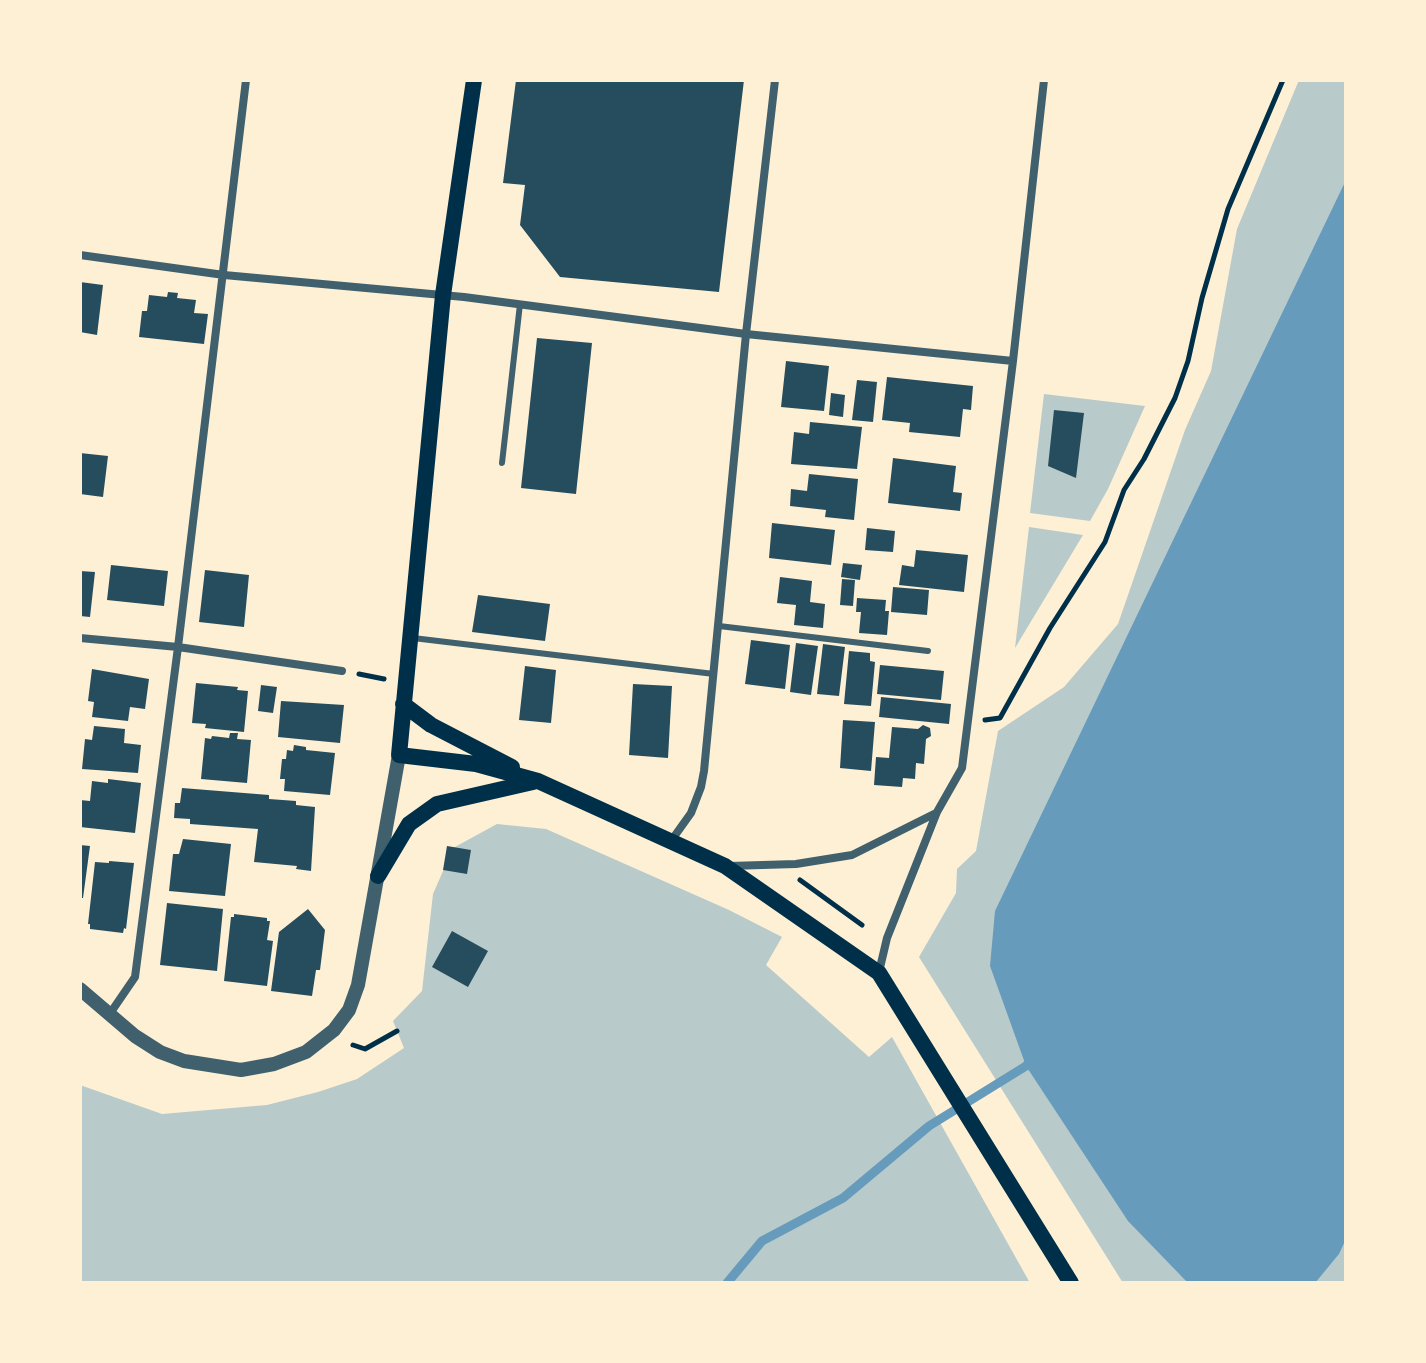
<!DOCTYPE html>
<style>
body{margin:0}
#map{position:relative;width:1426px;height:1363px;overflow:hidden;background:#fdf0d5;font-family:Lato,sans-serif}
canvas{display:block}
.frame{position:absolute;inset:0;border:82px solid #fdf0d5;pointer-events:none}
</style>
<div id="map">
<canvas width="1426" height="1363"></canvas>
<div class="frame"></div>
</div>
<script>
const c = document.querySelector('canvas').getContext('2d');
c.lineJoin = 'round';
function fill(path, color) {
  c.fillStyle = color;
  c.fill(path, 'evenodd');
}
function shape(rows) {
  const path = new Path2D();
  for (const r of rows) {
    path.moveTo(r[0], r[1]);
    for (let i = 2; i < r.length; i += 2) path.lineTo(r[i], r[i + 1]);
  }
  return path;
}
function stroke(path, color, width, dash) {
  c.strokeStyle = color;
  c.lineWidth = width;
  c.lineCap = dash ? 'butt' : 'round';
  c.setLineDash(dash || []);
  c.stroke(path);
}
const green = shape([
 [1299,80,1346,80,1346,1283,1123,1283,919,957,956,893,957,869,976,851,998,731,1064,687,1118,624,1185,430,1211,371,1237,229],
 [1044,394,1145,406,1108,489,1090,521,1030,513],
 [1029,527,1083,535,1015,648],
 [497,824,546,829,729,910,782,937,766,965,869,1057,892,1037,1030,1283,80,1283,80,1085,162,1114,267,1105,318,1092,357,1079,404,1048,393,1021,422,991,433,894,453,848]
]);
const water = shape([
 [1346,180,1346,1239,1339,1254,1315,1283,1188,1283,1128,1221,1026,1066,990,966,995,911]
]);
const stream = shape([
 [727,1283,762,1241,843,1198,929,1126,1026,1066,1033,1058]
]);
const building = shape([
 [516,80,744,80,719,292,560,277,520,225,525,185,503,183],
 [80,282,103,285,97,335,80,332],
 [168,292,178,293,177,298,196,300,194,313,208,314,204,344,139,337,142,311,147,311,149,295,167,297],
 [537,338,592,343,576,494,521,488],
 [786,361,829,366,824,411,781,407],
 [887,377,973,386,971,410,963,409,960,437,909,432,910,423,882,420],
 [857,380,877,382,873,422,852,420],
 [831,393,845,395,843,417,829,415],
 [1054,410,1084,413,1076,478,1048,466],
 [810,422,862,427,857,469,791,464,794,432,809,434],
 [80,453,108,456,103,497,80,494],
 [893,458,956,466,953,492,962,493,960,511,888,503],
 [809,474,858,479,854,520,825,517,826,510,790,506,791,489,807,491],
 [772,523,835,530,831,565,769,558],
 [867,528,895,531,893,552,865,550],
 [916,550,968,555,964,592,899,585,902,565,914,567],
 [843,563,862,565,860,580,841,577],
 [111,565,168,571,164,606,107,600],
 [205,570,249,575,244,627,199,622],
 [80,571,95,572,90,617,80,616],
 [780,577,812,581,810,602,825,604,823,628,794,625,796,605,777,603],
 [842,579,855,580,853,606,840,605],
 [893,587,929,590,927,615,891,612],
 [478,595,550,604,545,641,472,632],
 [857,598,886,600,885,611,889,611,887,635,859,633,861,612,856,612],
 [751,640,790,645,785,689,745,684],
 [796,643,818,646,811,695,790,692],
 [823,644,845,647,839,696,817,694],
 [849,651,870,653,870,661,875,662,871,706,844,704],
 [880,665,944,671,941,700,877,694],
 [525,666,556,670,551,723,519,720],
 [92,669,149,679,145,709,130,707,128,721,92,717,94,702,88,701],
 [196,683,238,687,237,690,248,691,244,732,205,728,206,724,192,723],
 [633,684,672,686,668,758,629,755],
 [261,685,277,687,273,713,258,711],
 [881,697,951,704,949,724,879,717],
 [281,701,344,705,340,743,278,737],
 [843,720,875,722,871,771,840,768],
 [923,725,930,728,931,736,926,739,924,764,916,763,915,779,903,778,902,787,874,785,876,757,889,758,892,727,918,729],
 [94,726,125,729,124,743,141,745,138,773,82,769,85,739,92,740],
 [230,733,238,733,237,739,251,740,247,783,201,779,205,738,211,739,212,736,229,738],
 [294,745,306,747,306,750,335,753,330,795,284,791,285,779,280,779,282,759,286,759,287,750,293,751],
 [108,779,141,783,135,833,80,827,80,800,90,801,92,781,108,783],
 [182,788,269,795,269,799,296,801,296,805,315,807,311,871,296,869,297,866,254,862,258,829,190,824,190,819,174,818,175,803,180,803],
 [183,839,231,844,225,896,169,891,173,854,179,854],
 [80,845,90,846,83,898,80,898],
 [447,846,471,850,467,874,443,870],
 [109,861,134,863,126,929,124,928,123,933,90,929,90,924,88,924,95,862,109,863],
 [167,903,223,909,217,971,160,965],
 [308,909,325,930,320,970,316,970,312,996,271,991,279,932],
 [234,914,267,918,267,921,270,921,267,940,273,941,267,986,224,981,231,917,234,917],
 [452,931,488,951,468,987,432,967]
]);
const path = shape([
 [359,674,384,679],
 [985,720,1000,718,1050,628,1105,542,1124,490,1144,459,1175,398,1188,361,1202,298,1228,209,1283,80],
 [800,880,862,925],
 [353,1045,365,1049,397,1031]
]);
const service = shape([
 [502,463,520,304],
 [719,626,928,651],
 [413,638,714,674]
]);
const minor = shape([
 [80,255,224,275,464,297,746,334,1013,361],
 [80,638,178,647,342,671],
 [671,841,691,813,701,787,704,771,746,334,775,80],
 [729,866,796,864,852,855,936,813],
 [879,972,887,938,937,812,962,768,1013,361,1044,80],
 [109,1015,135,977,178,647,246,80]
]);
const tertiary = shape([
 [80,989,135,1036,160,1052,184,1061,241,1070,274,1064,306,1052,334,1030,349,1010,358,985,399,755]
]);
const secondary = shape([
 [474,80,443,295,399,755,476,764,538,781,725,866,879,973,1071,1283],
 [403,704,431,725,512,767],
 [378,876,409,824,437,804,533,782]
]);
fill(green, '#b9caca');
fill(water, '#669bbc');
stroke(stream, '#669bbc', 9);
fill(building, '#264d5e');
stroke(path, '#003049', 5);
stroke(service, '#3f606c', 6);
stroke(minor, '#3f606c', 8);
stroke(tertiary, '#3f606c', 14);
stroke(secondary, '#003049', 16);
</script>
